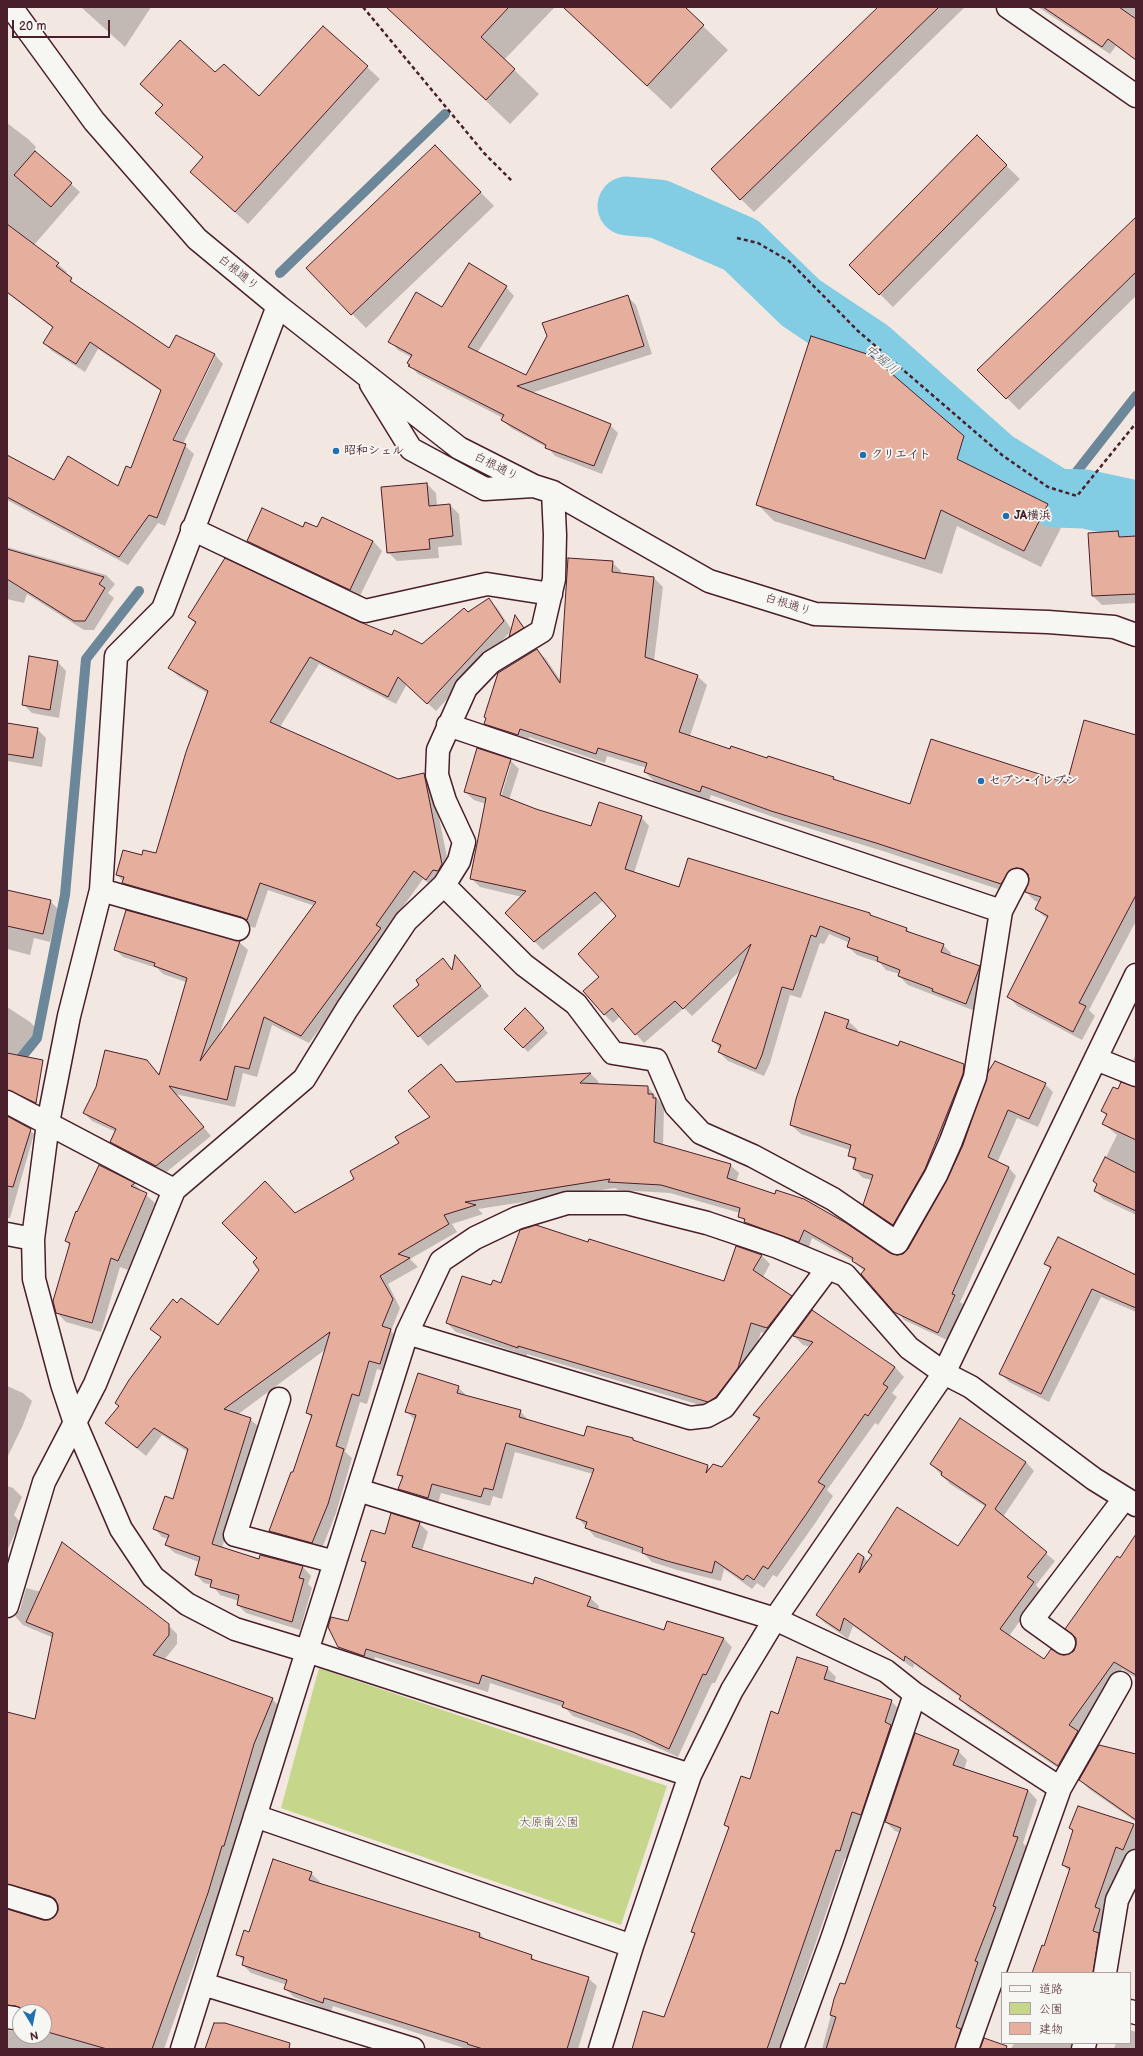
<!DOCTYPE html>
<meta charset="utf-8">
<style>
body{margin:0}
#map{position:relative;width:1143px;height:2056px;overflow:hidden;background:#f3e8e1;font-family:"Balsamiq Sans","Klee One",sans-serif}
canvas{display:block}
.frame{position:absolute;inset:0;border:8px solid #4a1f2b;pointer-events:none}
.legend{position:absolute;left:1001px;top:1972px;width:130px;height:72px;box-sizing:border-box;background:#f6f6f2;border:1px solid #b1a0a2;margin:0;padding:5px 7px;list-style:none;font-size:12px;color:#4a1f2b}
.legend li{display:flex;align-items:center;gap:8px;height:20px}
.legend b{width:20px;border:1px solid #b1a0a2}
.north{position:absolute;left:12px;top:2004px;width:40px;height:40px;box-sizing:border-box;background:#f6f6f2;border:1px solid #b1a0a2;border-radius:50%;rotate:170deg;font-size:11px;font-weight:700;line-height:16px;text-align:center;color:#4a1f2b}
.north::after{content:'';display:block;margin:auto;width:14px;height:18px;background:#1f6fb2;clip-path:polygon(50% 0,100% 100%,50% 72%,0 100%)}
.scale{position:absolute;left:12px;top:20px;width:98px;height:18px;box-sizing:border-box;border:2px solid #4a1f2b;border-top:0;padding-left:5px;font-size:12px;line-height:14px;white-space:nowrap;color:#4a1f2b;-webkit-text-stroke:3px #f6f6f2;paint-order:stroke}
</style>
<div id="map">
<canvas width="1143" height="2056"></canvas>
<div class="frame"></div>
<ul class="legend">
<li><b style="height:5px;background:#f6f6f2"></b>道路</li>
<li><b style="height:11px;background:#c6d78c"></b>公園</li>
<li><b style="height:11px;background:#e6ae9c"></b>建物</li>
</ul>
<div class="north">N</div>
<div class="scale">20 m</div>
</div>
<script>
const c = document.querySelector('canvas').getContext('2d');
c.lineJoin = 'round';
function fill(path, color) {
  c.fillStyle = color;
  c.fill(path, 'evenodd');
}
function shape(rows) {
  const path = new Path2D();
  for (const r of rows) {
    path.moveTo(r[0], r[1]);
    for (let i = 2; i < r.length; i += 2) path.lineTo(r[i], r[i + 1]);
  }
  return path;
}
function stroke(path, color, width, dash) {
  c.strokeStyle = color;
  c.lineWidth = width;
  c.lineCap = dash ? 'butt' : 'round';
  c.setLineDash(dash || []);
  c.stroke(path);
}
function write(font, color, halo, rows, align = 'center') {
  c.font = font + ' "Balsamiq Sans","Klee One",sans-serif';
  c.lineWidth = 3.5;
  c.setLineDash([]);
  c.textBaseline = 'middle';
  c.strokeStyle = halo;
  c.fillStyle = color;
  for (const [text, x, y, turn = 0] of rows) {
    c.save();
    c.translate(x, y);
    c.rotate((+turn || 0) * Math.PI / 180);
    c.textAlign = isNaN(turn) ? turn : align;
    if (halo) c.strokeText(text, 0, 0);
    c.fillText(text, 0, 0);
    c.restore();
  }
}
const green = shape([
 [319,1668,667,1786,621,1925,281,1808]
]);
const shadow = shape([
 [81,7,151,7,125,47],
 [397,7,555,7,504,60,539,94,510,124,393,12],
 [563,7,683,7,728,50,671,109],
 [880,7,965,7,754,212,741,199],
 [1038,7,1136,7,1136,61,1116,46,1110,54],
 [323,27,380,79,248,224,203,184,204,157,215,74,259,97],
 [7,123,28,139,36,147,34,151,80,192,34,245,58,264,67,272,65,274,79,288,169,350,176,336,215,355,223,364,183,444,194,454,165,526,158,523,128,565,7,500,7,456,54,482,119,487,131,469,162,392,98,349,85,372,52,351,44,343,53,328,7,293],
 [213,357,215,357,172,444,170,444],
 [977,137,1020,179,893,307,850,265],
 [449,160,494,206,366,328,307,268],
 [1136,218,1136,296,1019,410,979,370],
 [506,287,514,296,477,353,526,376,628,297,636,305,652,354,531,393,610,425,618,433,602,474,555,456,548,448,511,428,502,420,503,418,418,374,410,366,411,357,398,350,390,341,442,308],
 [964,437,980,454,975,469,1047,505,1064,522,1041,567,957,526,942,574,774,521,757,504],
 [427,484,436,493,437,506,450,505,459,514,462,545,438,547,439,558,397,561,388,552],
 [304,528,318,528,373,541,382,551,359,598,257,550,248,541],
 [1118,532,1124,538,1136,537,1136,603,1102,605,1093,596],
 [7,547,106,575,115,584,108,593,114,598,94,630,84,630,27,594,24,603,7,599],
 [225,560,359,623,422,646,489,600,497,608,512,630,436,711,407,684,396,704,319,664,280,727,398,780,424,774,432,783,450,872,434,887,423,879,384,933,388,937,309,1043,272,1025,257,1077,243,1073,235,1107,175,1094,211,1136,164,1174,119,1150,111,1142,116,1132,92,1121,84,1113,147,1061,160,1075,186,982,163,974,157,968,123,957,115,949,239,942,248,950,219,1036,315,906,268,890,255,928,132,890,117,875,142,856,156,855,209,694,178,676,170,668,196,624,189,617],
 [612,562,621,571,621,574,654,578,663,587,654,661,697,676,707,685,690,736,731,750,833,777,837,781,911,806,1067,784,1136,736,1136,921,1089,1010,1095,1016,1082,1040,1017,1006,1008,996,1047,919,1036,909,1040,902,1035,901,1026,892,1030,877,1026,876,1010,893,886,852,782,820,711,795,709,801,654,781,645,772,647,768,607,756,605,763,529,737,527,744,495,733,486,724,537,650,546,659,561,681],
 [516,617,532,637,519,645,510,636],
 [57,661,66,671,59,718,32,713,23,704],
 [7,724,37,729,46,738,42,767,7,761],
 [510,760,519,769,509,800,591,827,641,817,649,826,634,873,680,888,870,914,874,918,907,929,911,934,943,945,951,953,950,957,979,967,988,976,975,1011,908,985,899,976,900,974,886,970,880,963,857,955,848,947,850,943,829,934,824,944,820,943,801,998,790,995,770,1063,764,1076,728,1061,719,1052,721,1049,713,1041,742,969,692,1016,684,1008,644,1043,620,1016,613,1023,604,1014,601,977,618,916,604,900,543,950,506,913,522,897,480,887,472,879,486,804,474,800,465,792],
 [508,764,511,764,500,800,498,800],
 [7,891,50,901,58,909,50,942,34,938,30,955,7,949],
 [456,957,489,996,428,1046,394,1007,421,985,443,960,453,970],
 [7,1007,30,1022,39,1031,12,1069,7,1065],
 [525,1009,548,1033,528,1052,506,1029],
 [848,1021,858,1030,857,1033,899,1047,964,1065,973,1074,902,1233,874,1214,865,1204,872,1180,863,1178,854,1169,856,1162,849,1155,850,1150,801,1134,791,1125],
 [1136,1054,1136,1062,1133,1060],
 [989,1073,1045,1084,1053,1092,1038,1127,1017,1118,997,1163,1008,1167,1016,1176,963,1296,960,1302,963,1304,947,1340,904,1320,864,1271,853,1261,812,1238,808,1250,754,1230,739,1216,740,1213,670,1193,618,1190,615,1188,478,1209,483,1214,452,1224,457,1232,410,1259,418,1267,388,1284,400,1308,391,1331,398,1338,388,1372,377,1369,367,1404,360,1402,345,1452,352,1458,336,1513,321,1551,279,1539,270,1531,294,1473,312,1418,307,1413,326,1349,237,1415,250,1419,259,1427,222,1548,260,1560,261,1556,303,1567,311,1576,308,1584,312,1588,300,1630,246,1613,238,1605,239,1601,220,1595,212,1585,204,1583,196,1575,199,1562,175,1553,166,1545,169,1539,162,1537,154,1528,173,1500,188,1452,162,1435,146,1456,106,1423,120,1407,116,1403,162,1338,152,1329,178,1304,218,1326,260,1271,295,1214,356,1180,431,1118,449,1074,457,1083,591,1074,599,1082,596,1085,648,1087,664,1107,663,1146,730,1165,739,1173,736,1182,897,1256,904,1255,909,1250,948,1180,964,1146],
 [1121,1083,1136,1088,1136,1215,1103,1199,1095,1191,1098,1185,1094,1181,1117,1135,1103,1124,1107,1116,1102,1111],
 [7,1118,27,1128,34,1134,10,1218,7,1218],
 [100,1166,134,1184,155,1203,128,1270,120,1267,101,1332,66,1322,57,1313,70,1246,66,1241],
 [588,1244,725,1282,761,1255,770,1264,763,1277,791,1297,800,1306,777,1337,761,1332,747,1377,717,1410,527,1354,527,1356,456,1332,447,1323,492,1287,502,1284],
 [1046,1264,1131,1274,1136,1272,1136,1312,1101,1297,1049,1402,1009,1382,1001,1374,1051,1270],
 [794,1336,895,1367,904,1377,892,1393,897,1397,878,1425,875,1423,827,1490,833,1496,816,1522,777,1577,773,1575,764,1588,757,1583,752,1589,724,1569,721,1581,677,1570,652,1562,644,1554,595,1537,578,1518,593,1474,515,1452,502,1499,493,1496,490,1506,441,1493,437,1507,409,1498,400,1489,403,1479,398,1474,416,1421,406,1411,458,1387,467,1396,520,1411,529,1421,585,1437,633,1439,636,1442,707,1466,710,1469,723,1468,759,1421,754,1415,810,1347,803,1345],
 [7,1386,23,1393,32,1401,23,1425,7,1458],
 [1026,1462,1034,1471,1003,1517,1055,1561,1036,1585,1042,1591,1009,1636,1044,1661,1070,1655,1075,1651,1120,1559,1136,1536,1136,1678,1122,1669,1078,1733,1086,1741,1067,1774,969,1708,960,1699,961,1698,914,1664,913,1668,853,1626,848,1639,825,1623,817,1615,864,1557,868,1562,873,1556,869,1552,959,1548,986,1507,950,1484,931,1464],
 [7,1486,13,1488,22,1497,14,1515,20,1522,7,1551],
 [419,1523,428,1532,422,1551,534,1585,590,1598,599,1606,598,1610,664,1631,723,1638,732,1647,715,1683,712,1683,678,1757,643,1741,573,1716,564,1707,490,1683,488,1692,375,1657,373,1664,348,1655,339,1646,349,1623,366,1565,362,1560,385,1535],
 [26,1588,168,1625,177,1634,177,1644,164,1660,272,1699,281,1708,262,1753,233,1855,230,1854,216,1902,164,2049,7,2049,7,2030,13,2031,20,2030,20,2036,44,2036,44,2012,20,2012,7,2017,7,1909,42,1921,49,1921,55,1918,59,1912,59,1906,20,1892,7,1896,7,1713,36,1720,54,1638,23,1625,15,1616,20,1610],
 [827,1668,836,1677,834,1683,891,1701,900,1710,849,1860,845,1858,779,2049,633,2049,665,2018,696,1935,692,1931,730,1829,725,1825,750,1781,779,1715],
 [958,1751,967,1760,964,1770,1028,1790,1037,1800,1023,1843,1027,1847,1002,1914,1004,1917,967,2049,822,2049,835,2000,845,1986,900,1833,895,1831,886,1822],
 [1136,1751,1136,1822,1089,1789,1080,1780,1135,1755],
 [1134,1825,1136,1827,1136,1850,1089,1962,1070,1872,1063,1865,1074,1832,1070,1828],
 [311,1873,320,1882,319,1884,480,1934,487,1941,531,1956,537,1962,588,1978,597,1986,578,2049,467,2049,333,2006,331,2011,294,1997,286,1989,287,1985,251,1973,243,1965,244,1961,237,1954,250,1933],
 [1130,2030,1136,2032,1136,2049,1114,2049,1116,2043,1130,2043],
 [1014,2043,1073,2043,1070,2049,1011,2049]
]);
const stream = shape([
 [280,273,445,114],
 [1056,498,1136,396],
 [7,1075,37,1038,65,895,86,659,139,591]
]);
const river = shape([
 [627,206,659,209,741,245,801,303,870,349,995,460,1056,498,1085,499,1136,510]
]);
const building = shape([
 [386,7,509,7,481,37,515,69,486,100,386,7],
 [563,7,685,7,704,25,647,86,563,7],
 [878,7,939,7,740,200,711,169,878,7],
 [1043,7,1119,7,1136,19,1136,60,1108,39,1102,47,1043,7],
 [323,26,368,66,235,212,190,172,203,157,155,113,163,105,140,84,180,40,215,72,224,64,259,96,323,26],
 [977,135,1007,165,879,295,849,265,977,135],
 [435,145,481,192,351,315,306,268,435,145],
 [35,151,72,183,51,207,14,175,35,151],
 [1136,217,1136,272,1006,399,977,370,1136,217],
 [7,224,59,263,56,266,72,278,70,281,169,348,176,335,215,354,173,440,186,444,157,518,149,515,119,557,7,497,7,455,54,480,68,456,118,486,126,466,131,468,161,390,90,342,76,364,43,343,53,327,7,292,7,224],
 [469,263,507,286,468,347,526,375,547,336,542,323,628,295,644,346,517,386,611,424,594,466,545,448,546,445,501,420,504,415,408,366,410,365,407,363,412,355,388,342,416,292,442,307,469,263],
 [811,336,870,355,964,436,957,459,1048,504,1024,551,941,510,925,559,756,505,811,336],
 [427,483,429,506,450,504,453,536,429,539,430,549,387,553,381,487,427,483],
 [262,508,303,527,305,522,317,527,322,517,373,541,350,590,247,541,262,508],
 [1118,531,1119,537,1136,536,1136,594,1092,596,1088,533,1118,531],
 [7,549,104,577,99,584,105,588,85,621,74,621,7,579,7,549],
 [225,558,360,622,392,635,394,630,422,644,464,608,468,612,489,598,504,621,427,704,398,677,388,697,310,657,270,722,398,779,424,773,442,864,438,871,433,870,426,880,414,871,376,925,381,928,301,1036,264,1017,249,1069,235,1066,227,1100,169,1086,204,1127,156,1166,110,1142,116,1129,83,1113,96,1087,105,1050,147,1060,159,1075,187,978,154,966,155,963,114,950,126,910,240,941,200,1061,316,902,260,883,247,920,241,917,122,883,124,877,116,875,123,850,142,855,143,850,156,853,186,752,208,691,168,668,196,622,188,617,225,558],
 [568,558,613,561,612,572,654,577,645,657,698,675,679,732,730,749,731,746,767,758,768,756,802,767,834,777,833,779,910,804,931,739,1067,783,1084,720,1136,735,1136,895,1079,1003,1086,1006,1073,1032,1007,997,1048,916,1035,909,1041,897,1025,892,1029,879,1028,874,1023,869,1016,868,1010,870,1001,884,876,843,771,811,702,786,700,792,644,772,647,763,598,748,596,754,520,729,518,735,484,724,486,718,484,717,498,673,537,649,560,683,568,558],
 [515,615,524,628,509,637,515,615],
 [29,656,58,661,50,710,22,705,29,656],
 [7,723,38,728,33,758,7,754,7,723],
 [477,748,511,759,500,795,536,809,591,826,599,802,642,816,625,869,679,887,688,858,870,913,870,915,907,928,906,931,944,944,941,952,980,966,966,1004,932,991,933,989,898,976,900,970,877,961,878,957,847,947,850,938,820,926,816,937,811,935,793,990,782,987,762,1055,756,1069,718,1052,721,1045,712,1041,751,944,683,1009,675,1001,635,1035,612,1008,604,1015,583,991,599,977,578,954,616,916,595,892,534,942,505,913,526,891,470,879,486,798,464,792,477,748],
 [7,890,51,900,43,934,7,926,7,890],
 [455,955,481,986,418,1037,393,1006,419,985,416,980,443,958,452,970,455,955],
 [525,1008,544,1028,523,1048,504,1029,525,1008],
 [825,1012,849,1020,846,1028,898,1046,900,1041,964,1064,963,1074,925,1169,893,1225,863,1205,873,1175,853,1169,856,1158,848,1156,851,1145,790,1125,796,1099,825,1012],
 [7,1053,43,1060,36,1103,7,1090,7,1053],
 [995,1061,1046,1083,1029,1119,1008,1110,988,1157,1009,1167,955,1287,952,1294,955,1295,938,1333,894,1312,861,1274,865,1269,852,1261,853,1258,804,1230,799,1242,744,1222,745,1219,738,1217,740,1208,661,1185,608,1182,610,1179,465,1202,476,1205,444,1215,449,1224,398,1254,410,1258,380,1276,393,1299,382,1326,391,1329,380,1364,369,1361,359,1396,352,1394,336,1446,344,1449,328,1504,312,1543,269,1531,291,1472,293,1472,312,1415,306,1413,330,1332,224,1409,251,1418,212,1544,259,1559,260,1555,303,1566,299,1578,304,1579,292,1622,237,1605,239,1595,210,1587,212,1580,195,1575,200,1557,165,1545,169,1535,153,1529,165,1496,173,1499,188,1449,154,1428,137,1448,105,1423,119,1406,115,1403,129,1380,161,1337,150,1329,173,1299,177,1303,181,1298,218,1325,259,1270,253,1262,257,1258,222,1223,265,1181,295,1213,354,1179,350,1171,399,1143,395,1137,430,1117,408,1091,441,1064,456,1082,591,1073,580,1083,648,1086,648,1094,653,1094,653,1098,656,1098,654,1142,731,1164,727,1178,775,1194,776,1190,804,1199,846,1223,890,1253,897,1255,903,1254,908,1249,947,1180,963,1145,988,1072,995,1061],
 [1121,1082,1136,1087,1136,1140,1102,1124,1107,1114,1101,1111,1113,1087,1118,1089,1121,1082],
 [7,1116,31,1129,13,1187,7,1186,7,1116],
 [1105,1157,1136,1173,1136,1211,1094,1191,1097,1184,1093,1181,1105,1157],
 [99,1165,135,1183,131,1186,147,1193,118,1261,111,1258,92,1323,56,1313,53,1301,70,1243,65,1241,76,1211,77,1212,99,1165],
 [536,1225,588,1242,589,1239,724,1281,736,1246,762,1255,753,1270,792,1296,767,1328,751,1323,738,1368,716,1397,708,1402,518,1346,518,1348,446,1323,462,1276,491,1285,493,1280,501,1283,520,1230,536,1225],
 [1058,1237,1136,1275,1136,1308,1092,1289,1041,1394,999,1374,1051,1267,1044,1264,1058,1237],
 [812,1310,895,1367,883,1384,888,1387,868,1416,865,1414,818,1482,825,1486,807,1513,768,1569,763,1566,754,1580,747,1575,743,1580,715,1561,712,1573,667,1561,642,1553,643,1548,585,1528,587,1522,576,1518,594,1469,506,1443,493,1490,484,1488,481,1497,432,1484,428,1498,398,1489,403,1476,397,1475,416,1415,405,1412,418,1373,459,1386,457,1393,521,1410,519,1417,584,1436,587,1426,633,1438,633,1440,708,1465,706,1473,713,1464,722,1467,760,1418,753,1415,813,1342,793,1336,812,1310],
 [960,1418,1026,1462,995,1509,1047,1552,1027,1577,1034,1582,1000,1629,1044,1659,1051,1649,1063,1655,1069,1654,1074,1651,1076,1645,1076,1638,1065,1629,1117,1556,1120,1558,1136,1534,1136,1675,1114,1662,1069,1725,1078,1731,1058,1766,959,1699,961,1696,905,1656,904,1661,844,1618,840,1631,816,1615,858,1553,864,1557,859,1573,872,1555,868,1552,897,1507,958,1546,986,1505,941,1475,942,1472,930,1464,960,1418],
 [391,1513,420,1522,412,1547,533,1584,535,1577,591,1597,587,1606,664,1630,667,1621,724,1638,706,1675,703,1674,669,1749,633,1732,562,1707,564,1702,482,1675,479,1684,366,1649,364,1656,338,1647,328,1627,331,1617,348,1621,366,1562,361,1561,371,1530,385,1534,391,1513],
 [62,1542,169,1624,169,1635,153,1655,273,1698,254,1744,224,1846,222,1846,208,1893,152,2049,107,2049,44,2031,44,2012,25,2012,16,2006,7,2005,7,1909,43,1920,49,1920,54,1917,58,1911,58,1905,55,1899,50,1896,7,1884,7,1712,35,1719,53,1633,26,1622,62,1542],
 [797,1657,828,1667,824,1679,892,1700,885,1722,891,1725,861,1815,852,1812,840,1851,836,1850,767,2049,632,2049,643,2011,664,2017,695,1933,691,1932,729,1827,724,1825,741,1776,750,1779,771,1711,778,1714,797,1657],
 [915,1733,959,1750,953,1765,1028,1790,1013,1836,1018,1837,993,1906,996,1907,975,1961,978,1962,956,2027,961,2029,955,2049,826,2049,836,2017,830,2015,834,1999,840,1983,845,1984,901,1828,885,1822,915,1733],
 [1099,1745,1136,1754,1136,1820,1079,1780,1099,1745],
 [1078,1806,1134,1824,1123,1850,1116,1847,1095,1907,1100,1909,1093,1931,1099,1933,1093,1973,1032,1973,1042,1945,1044,1946,1070,1868,1062,1865,1073,1830,1069,1828,1078,1806],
 [273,1859,312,1872,309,1880,480,1933,479,1937,532,1955,531,1959,589,1977,567,2049,483,2049,467,2044,468,2043,324,1998,323,2003,284,1989,287,1980,242,1965,244,1957,236,1955,244,1930,249,1932,273,1859],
 [214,2023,225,2023,290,2043,289,2049,205,2049,214,2023],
 [984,2038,1007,2046,1006,2049,980,2049,984,2038]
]);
const path = shape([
 [363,7,484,153,512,181],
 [737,238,758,243,789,261,858,331,1002,455,1048,487,1077,496,1136,423]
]);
const minor = shape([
 [11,7,94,121,197,239,278,306,459,448,534,486,553,492,709,581,815,614,1048,622,1114,627,1136,635],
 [1008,7,1136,96],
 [278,306,163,609,116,656,101,890,69,1016,48,1123,33,1239,34,1279,62,1384,74,1420,121,1529,153,1577,187,1604,235,1629,307,1651,690,1775],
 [371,384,411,449,485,489,533,486],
 [553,492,555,535,554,579,542,631,491,662,466,688,438,750,437,775,445,801,464,842,459,861,444,885,524,965,576,1004,613,1053,656,1060,676,1106,701,1133,753,1156,833,1199,897,1243,936,1175,951,1141,975,1077,1001,911,1017,880],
 [192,529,365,611,487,584,551,594],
 [448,725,1001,911],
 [101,890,238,929],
 [1096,1059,1136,1075],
 [7,1102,174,1190],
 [7,1234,33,1239],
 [407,1333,690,1418,707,1416,724,1407,828,1268],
 [279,1399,235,1535,335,1562],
 [358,1490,775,1619,886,1671,915,1694,1060,1788,967,2049],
 [7,1606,44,1482,95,1384,174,1190,304,1079,347,1009,406,921,444,885],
 [1064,1643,1032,1620,1124,1499],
 [1060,1788,1120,1683],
 [255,1816,632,1946],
 [7,1896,46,1908],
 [1105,1973,1117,1900,1136,1861],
 [203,1984,413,2049],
 [1130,2011,1136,2013],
 [7,2017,14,2018],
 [182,2049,407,1333,441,1261,475,1238,517,1218,567,1203,627,1203,707,1223,778,1247,845,1275,909,1348,944,1373,971,1387,1094,1479,1136,1505],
 [600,2049,632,1946,690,1775,732,1690,775,1619,944,1373,1136,975],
 [792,2049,832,1939,915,1694],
 [1083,2049,1085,2043]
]);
const markers = [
 [336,451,4,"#1f6fb2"],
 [863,455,4,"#1f6fb2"],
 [1006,516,4,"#1f6fb2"],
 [981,781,4,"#1f6fb2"]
];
const streetNames = [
 ["白根通り",238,273,39],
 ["白根通り",496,467,27],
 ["白根通り",788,605,17]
];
const poiNames = [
 ["昭和シェル",344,451],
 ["クリエイト",871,455],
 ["JA横浜",1014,516],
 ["セブン-イレブン",989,781]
];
const parkNames = [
 ["大原南公園",549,1823]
];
const waterNames = [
 ["中堀川",881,360,40]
];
fill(green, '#c6d78c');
fill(shadow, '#0003');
stroke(stream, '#6c8799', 10);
stroke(river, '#82cde3', 59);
fill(building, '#e6ae9c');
stroke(building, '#4a1f2b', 1);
stroke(minor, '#4a1f2b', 25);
stroke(path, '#4a1f2b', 2.5, [4, 3]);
stroke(minor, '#f6f6f2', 22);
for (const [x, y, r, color] of markers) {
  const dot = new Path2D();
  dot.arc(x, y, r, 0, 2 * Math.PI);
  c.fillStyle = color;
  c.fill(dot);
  stroke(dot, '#f6f6f2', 1.5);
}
write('12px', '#4a1f2b', '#f6f6f2', streetNames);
write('bold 12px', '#4a1f2b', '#f6f6f2', poiNames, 'left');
write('12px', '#694d43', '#f6f6f2', parkNames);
write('italic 13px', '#5b5362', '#f6f6f2', waterNames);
</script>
